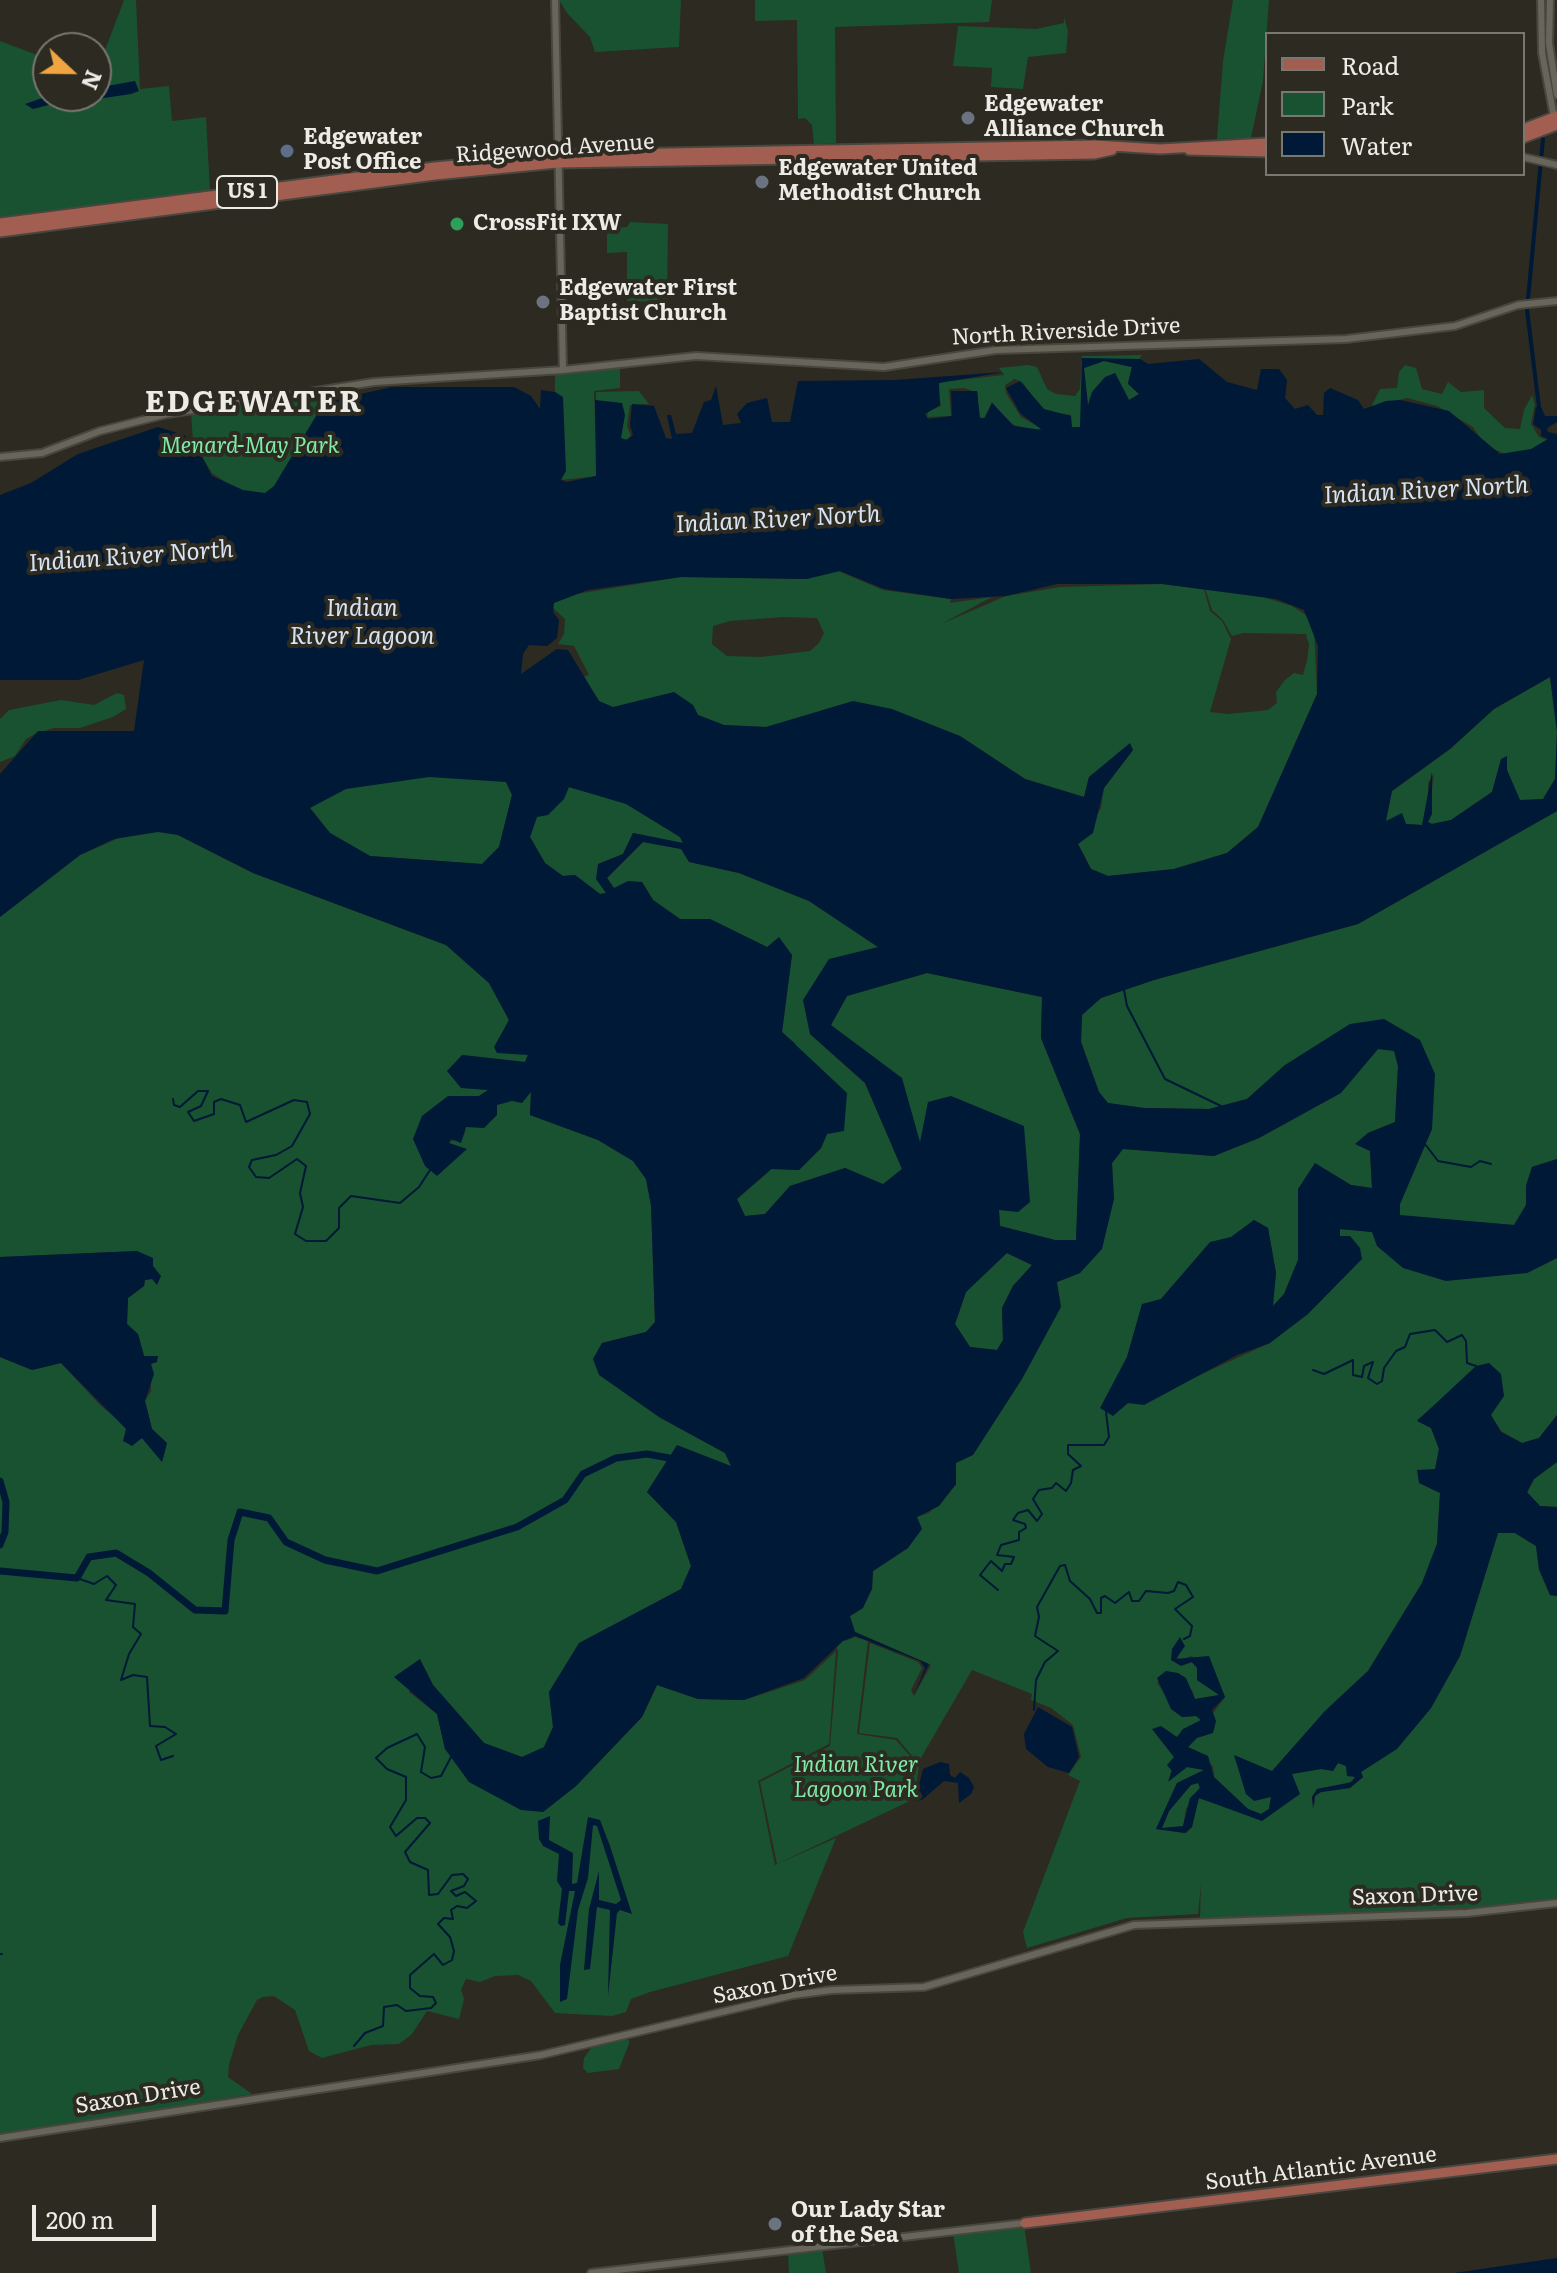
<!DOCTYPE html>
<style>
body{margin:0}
#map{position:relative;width:1557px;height:2273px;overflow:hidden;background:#2c2a21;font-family:Literata,serif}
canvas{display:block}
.legend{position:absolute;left:1265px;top:32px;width:260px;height:144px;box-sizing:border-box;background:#2c2a21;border:2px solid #797770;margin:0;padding:10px 14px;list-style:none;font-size:24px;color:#edebe6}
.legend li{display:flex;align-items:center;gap:16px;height:40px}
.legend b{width:40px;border:2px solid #797770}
.north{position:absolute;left:32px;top:32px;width:80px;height:80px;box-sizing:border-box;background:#2c2a21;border:2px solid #797770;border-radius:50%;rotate:112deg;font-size:22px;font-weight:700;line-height:32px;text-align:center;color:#edebe6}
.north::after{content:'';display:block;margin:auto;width:28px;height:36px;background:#f1a540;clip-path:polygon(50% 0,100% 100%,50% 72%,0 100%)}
.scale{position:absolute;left:32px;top:2205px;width:124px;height:36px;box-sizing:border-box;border:4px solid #edebe6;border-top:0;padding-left:10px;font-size:24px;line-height:28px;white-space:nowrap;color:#edebe6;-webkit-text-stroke:6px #2c2a21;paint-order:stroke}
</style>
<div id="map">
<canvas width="1557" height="2273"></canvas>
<ul class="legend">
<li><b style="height:10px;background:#a25f51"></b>Road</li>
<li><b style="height:22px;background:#195231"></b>Park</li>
<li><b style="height:22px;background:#001936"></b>Water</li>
</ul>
<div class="north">N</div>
<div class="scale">200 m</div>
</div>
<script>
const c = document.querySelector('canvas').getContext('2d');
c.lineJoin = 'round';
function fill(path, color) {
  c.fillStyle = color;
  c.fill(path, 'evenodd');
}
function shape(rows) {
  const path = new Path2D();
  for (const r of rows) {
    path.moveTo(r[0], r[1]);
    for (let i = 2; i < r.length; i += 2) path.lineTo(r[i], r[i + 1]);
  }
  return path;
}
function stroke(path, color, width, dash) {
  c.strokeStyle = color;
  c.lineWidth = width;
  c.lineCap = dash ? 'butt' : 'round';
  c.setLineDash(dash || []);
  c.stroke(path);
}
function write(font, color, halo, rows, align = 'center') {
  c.font = font + ' Literata,serif';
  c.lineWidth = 8;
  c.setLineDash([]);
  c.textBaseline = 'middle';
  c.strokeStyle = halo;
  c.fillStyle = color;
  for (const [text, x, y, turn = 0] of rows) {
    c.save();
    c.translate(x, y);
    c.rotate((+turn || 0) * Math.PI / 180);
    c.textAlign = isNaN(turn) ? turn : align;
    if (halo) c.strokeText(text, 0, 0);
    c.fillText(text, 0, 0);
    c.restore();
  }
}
const green = shape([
 [124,0,136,0,140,89,169,86,172,121,206,117,210,191,0,218,0,41,48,59,48,96,96,96,96,74],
 [559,0,681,0,679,47,595,52,590,37,567,13],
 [755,0,992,0,989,22,835,27,836,143,814,144,812,125,805,118,798,119,797,20,755,21],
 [1233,0,1269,0,1263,81,1251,138,1217,139,1223,61],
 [1064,17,1068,31,1066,53,1028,57,1023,89,991,87,992,68,953,66,958,26,1036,29,1064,23],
 [630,222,668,224,667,302,627,301,627,252,607,253,607,228,627,227],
 [1142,355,1139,359,1089,362,1082,368,1084,401,1081,427,1071,428,1071,415,1043,411,1023,383,1015,379,1005,385,1006,393,1021,417,1041,428,1037,431,1010,424,992,402,984,418,978,417,978,393,964,388,949,389,951,416,927,417,928,412,941,406,937,385,941,382,1004,375,999,368,1028,365,1037,367,1047,389,1056,394,1075,396,1080,389,1082,356],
 [1104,361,1132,367,1128,383,1139,394,1129,400,1115,373,1094,391,1088,406,1084,368],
 [1405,365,1416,368,1422,389,1442,394,1448,382,1461,392,1484,390,1484,408,1505,428,1520,429,1524,410,1532,395,1535,404,1531,424,1539,437,1547,440,1529,453,1505,454,1485,445,1473,427,1437,406,1407,398,1371,407,1380,389,1397,388,1399,372],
 [620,368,620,388,594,391,597,476,561,480,563,398,555,392,555,372],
 [323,391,324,409,292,494,245,495,212,473,193,442,191,412],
 [639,391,649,404,630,405,627,426,631,436,622,442,596,402,596,392],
 [831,568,883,590,951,599,950,603,992,597,941,624,1006,596,1060,587,1162,584,1204,589,1210,611,1222,621,1231,639,1210,712,1228,714,1268,710,1277,703,1276,692,1285,680,1294,673,1303,675,1307,661,1309,645,1306,634,1243,633,1232,636,1223,620,1212,610,1205,588,1260,596,1292,606,1309,617,1314,627,1317,694,1258,827,1227,853,1174,869,1108,876,1091,869,1078,844,1101,808,1104,788,1133,750,1089,777,1084,797,1025,779,960,736,852,702,767,727,724,725,698,715,693,705,626,704,613,708,599,701,583,677,589,675,574,646,558,644,564,634,565,619,552,607,555,601,576,594,681,577,797,579],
 [784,617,817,618,824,633,819,643,810,651,761,657,727,656,712,644,713,626,730,621],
 [1550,677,1557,732,1555,779,1543,799,1520,801,1507,770,1507,757,1501,760,1492,792,1451,820,1431,824,1428,822,1434,773,1428,783,1428,807,1422,825,1385,822,1392,791,1450,749,1494,709],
 [117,693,124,695,126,709,113,717,80,728,54,728,37,733,26,739,15,756,0,762,0,719,9,710,61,700,94,705],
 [426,775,506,781,512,795,499,847,482,864,370,856,330,833,309,807,342,788],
 [568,787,626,803,680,837,683,843,633,833,623,854,598,864,607,893,600,894,575,875,563,876,545,863,530,837,537,816],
 [1557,811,1557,1159,1532,1167,1526,1186,1526,1205,1514,1225,1400,1216,1400,1204,1432,1129,1419,1040,1285,1065,1247,1099,1209,1109,1144,1108,1107,1103,1099,1092,1081,1042,1082,1015,1101,998,1154,980,1358,924],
 [144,827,178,835,253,873,446,945,489,983,509,1020,495,1047,528,1054,525,1062,463,1055,490,1089,479,1096,460,1099,413,1139,466,1149,448,1143,464,1135,466,1127,497,1105,531,1091,530,1115,598,1140,633,1161,646,1179,651,1205,655,1322,646,1332,602,1343,659,1417,725,1453,732,1467,677,1446,647,1492,676,1522,691,1566,681,1589,579,1644,549,1692,553,1727,544,1748,522,1757,484,1743,433,1685,420,1660,409,1692,437,1714,445,1749,543,1812,576,1786,642,1717,657,1685,698,1699,744,1700,805,1680,836,1651,829,1744,758,1781,775,1865,836,1838,788,1956,650,1992,631,1999,626,2012,612,2016,555,2013,531,1981,518,1975,495,1976,480,1982,466,1979,461,1990,464,1999,459,2019,427,2011,412,2034,399,2044,371,2045,322,2058,309,2051,295,2010,274,1996,263,1997,257,2000,238,2035,229,2065,228,2077,252,2094,0,2136,0,1357,32,1370,61,1363,101,1406,142,1438,162,1462,167,1443,152,1429,145,1401,151,1391,151,1364,158,1357,144,1356,138,1334,127,1324,128,1298,144,1286,145,1280,152,1279,137,1251,0,1257,0,917,80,855],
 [643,842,681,849,690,862,739,873,809,901,878,947,810,1034,865,1083,902,1169,883,1185,845,1168,790,1186,765,1214,745,1216,737,1199,772,1169,799,1170,821,1148,827,1134,795,1043,782,1032,792,954,767,947,710,919,680,919,653,900,642,882,614,888,607,878],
 [927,973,1042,997,1041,1038,1080,1134,1076,1241,1055,1240,1000,1226,999,1210,920,1144,831,1025,847,996],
 [1378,1049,1394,1050,1398,1066,1395,1122,1368,1133,1356,1144,1370,1151,1372,1188,1351,1185,1315,1164,1298,1190,1298,1260,1284,1294,1272,1307,1276,1273,1268,1228,1254,1220,1232,1237,1210,1243,1161,1299,1142,1305,1127,1357,1101,1408,1112,1415,1128,1403,1193,1378,1270,1343,1340,1236,1340,1229,1372,1232,1527,1273,1557,1258,1557,1415,1539,1438,1522,1443,1501,1431,1491,1415,1444,1399,1417,1420,1431,1428,1439,1449,1435,1470,1417,1470,1420,1483,1440,1493,1437,1544,1422,1583,1368,1671,1325,1711,1272,1772,1236,1756,1246,1794,1271,1797,1269,1809,1261,1814,1248,1809,1214,1777,1213,1766,1188,1747,1225,1697,1192,1656,1180,1660,1174,1652,1171,1660,1191,1662,1198,1668,1197,1680,1220,1695,1195,1699,1192,1690,1166,1671,1157,1683,1182,1717,1196,1716,1201,1720,1177,1737,1152,1729,1174,1757,1169,1780,1187,1767,1204,1770,1177,1783,1156,1829,1186,1833,1192,1827,1198,1798,1263,1819,1299,1794,1291,1774,1321,1769,1333,1770,1338,1763,1347,1766,1355,1777,1348,1784,1317,1789,1312,1797,1315,1805,1315,1796,1321,1792,1350,1788,1356,1783,1363,1777,1361,1772,1397,1748,1431,1708,1460,1656,1498,1533,1515,1533,1536,1546,1539,1570,1550,1595,1557,1596,1557,1903,1266,1919,1260,1916,1200,1918,1201,1884,1198,1914,1127,1918,1027,1948,1023,1932,1080,1781,1068,1775,1081,1757,1073,1725,1051,1708,1031,1700,1032,1694,972,1670,918,1763,897,1738,859,1733,870,1643,918,1662,922,1668,911,1690,914,1696,931,1665,855,1632,849,1616,856,1613,872,1589,873,1571,908,1548,917,1517,929,1513,956,1485,956,1463,1057,1282,1080,1273,1114,1199,1112,1163,1123,1149,1214,1156,1259,1138,1340,1093],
 [1006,1253,1032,1265,1013,1286,1002,1308,1003,1340,997,1350,970,1347,955,1324,966,1292],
 [1557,1462,1557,1507,1540,1506,1527,1493,1534,1479],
 [838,1623,845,1641,855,1637,868,1641,857,1734,896,1740,919,1766,914,1799,777,1864,760,1782,830,1746,838,1652,830,1627],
 [1198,1783,1200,1787,1186,1809,1183,1827,1162,1828,1169,1811,1191,1785],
 [623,2038,630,2041,619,2069,588,2073,583,2068,584,2058,593,2045],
 [1024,2225,1031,2273,959,2273,953,2232],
 [822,2248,826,2273,789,2273,788,2252]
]);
const water = shape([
 [135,81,139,91,131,94,77,102,72,99,33,109,25,104,48,96,96,96,96,88],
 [1082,358,1140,359,1148,364,1199,359,1227,382,1257,390,1261,369,1279,369,1287,380,1285,398,1295,409,1308,405,1317,415,1323,415,1324,393,1330,388,1358,400,1364,409,1386,401,1400,400,1449,411,1500,454,1531,449,1548,439,1541,436,1541,430,1533,424,1536,407,1541,407,1545,416,1557,416,1557,422,1547,428,1548,432,1557,434,1557,732,1550,677,1494,709,1450,749,1392,791,1386,821,1402,813,1406,824,1422,825,1432,772,1432,814,1428,822,1432,824,1451,820,1492,792,1501,759,1507,756,1507,770,1520,800,1543,799,1555,779,1557,732,1557,811,1358,924,1154,980,1101,998,1082,1015,1081,1042,1099,1092,1108,1103,1144,1108,1209,1109,1247,1099,1285,1065,1350,1024,1384,1019,1420,1040,1435,1074,1432,1129,1400,1204,1400,1215,1514,1225,1526,1205,1526,1186,1532,1167,1557,1159,1557,1258,1527,1273,1446,1281,1403,1268,1377,1246,1372,1232,1340,1229,1340,1236,1350,1236,1360,1248,1362,1259,1308,1314,1270,1343,1237,1355,1144,1405,1128,1403,1113,1416,1100,1408,1127,1357,1142,1304,1161,1299,1210,1242,1231,1237,1254,1220,1268,1228,1276,1273,1273,1306,1284,1294,1298,1260,1298,1189,1315,1163,1351,1185,1372,1188,1370,1151,1355,1144,1368,1133,1395,1122,1398,1066,1394,1051,1378,1049,1341,1093,1259,1138,1214,1156,1123,1149,1112,1163,1114,1199,1102,1249,1080,1273,1057,1282,1061,1307,1022,1379,973,1455,956,1463,956,1484,939,1506,917,1517,922,1529,908,1548,873,1571,872,1589,863,1608,850,1616,855,1632,929,1664,914,1695,925,1668,920,1661,855,1636,843,1641,804,1678,744,1700,698,1699,657,1685,642,1717,576,1786,543,1812,521,1810,469,1782,445,1749,437,1714,394,1677,420,1659,433,1685,484,1743,522,1757,544,1747,553,1727,549,1692,579,1643,681,1589,691,1566,676,1522,647,1492,677,1445,731,1466,725,1453,659,1417,599,1375,593,1359,602,1343,646,1332,655,1322,651,1205,646,1179,633,1161,598,1140,530,1115,531,1092,522,1103,512,1101,497,1105,497,1115,484,1128,466,1127,461,1143,451,1139,449,1143,467,1149,437,1176,425,1166,413,1139,422,1116,448,1096,479,1096,488,1090,461,1088,447,1071,462,1055,525,1062,528,1055,497,1053,494,1047,509,1020,489,983,446,945,253,873,178,835,158,832,114,839,80,855,0,917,0,774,38,731,134,731,144,660,78,680,0,680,0,495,31,483,78,454,158,427,184,435,197,447,212,476,243,490,265,493,274,486,322,406,334,400,392,387,514,387,531,396,540,409,541,390,555,392,563,397,566,471,561,480,567,482,596,476,595,400,622,403,625,415,621,438,627,440,633,435,630,425,632,404,654,406,666,438,672,439,667,415,671,415,676,434,692,433,704,402,711,400,716,386,723,425,741,423,737,414,747,403,767,398,772,422,790,422,798,381,895,380,1004,372,939,383,940,405,925,414,928,419,952,416,951,391,977,391,980,418,985,418,992,403,1014,426,1042,430,1020,413,1006,388,1020,381,1044,409,1071,416,1072,427,1080,427],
 [1104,361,1132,367,1128,384,1139,394,1129,400,1115,373,1105,377,1092,392,1088,405,1084,368],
 [840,571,884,589,951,599,1006,596,1057,584,1162,584,1276,599,1304,610,1318,646,1317,694,1258,827,1227,853,1174,869,1108,876,1091,869,1078,844,1093,833,1104,788,1133,750,1130,743,1089,777,1084,797,1025,779,960,736,892,709,853,701,766,727,724,725,698,715,693,705,674,692,613,707,599,701,568,650,557,649,521,674,523,654,529,645,547,646,557,638,559,620,553,612,554,603,588,590,681,577,807,579],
 [429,777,506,782,512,795,499,847,482,864,370,856,330,833,310,808,346,789],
 [569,787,626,804,680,837,683,843,633,833,623,854,598,864,596,879,606,893,600,894,575,875,563,876,545,863,530,837,537,817,548,815,564,799],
 [643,842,681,849,689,862,739,873,809,901,878,947,829,959,803,1000,810,1034,865,1083,902,1169,883,1184,845,1168,790,1186,765,1214,745,1216,737,1199,771,1169,799,1170,821,1148,827,1134,844,1131,847,1093,782,1032,792,955,779,937,767,947,710,919,680,919,653,900,642,882,628,881,614,888,607,878],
 [927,973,1042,997,1041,1038,1080,1134,1076,1240,1055,1240,1000,1226,999,1210,1018,1212,1030,1202,1024,1126,951,1096,928,1102,920,1142,902,1078,831,1025,847,996],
 [1007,1253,1032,1265,1013,1286,1002,1308,1003,1340,997,1350,970,1347,955,1324,966,1292],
 [137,1251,153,1258,153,1266,161,1276,157,1285,152,1279,145,1280,144,1286,128,1298,127,1324,138,1334,144,1356,158,1356,157,1362,151,1364,154,1374,145,1401,152,1429,167,1443,162,1462,142,1438,132,1446,123,1441,126,1429,61,1363,32,1370,0,1357,0,1257],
 [1489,1363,1501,1374,1504,1396,1491,1415,1501,1432,1522,1443,1539,1438,1557,1415,1557,1462,1534,1479,1527,1492,1540,1506,1557,1507,1557,1596,1550,1595,1539,1569,1536,1546,1515,1533,1498,1533,1460,1656,1431,1708,1397,1749,1361,1772,1363,1777,1350,1788,1321,1792,1315,1796,1313,1809,1312,1797,1317,1789,1352,1782,1355,1777,1347,1776,1346,1766,1338,1763,1333,1771,1321,1769,1292,1774,1300,1794,1262,1821,1199,1798,1192,1827,1185,1833,1156,1829,1177,1783,1204,1770,1187,1767,1168,1782,1172,1771,1167,1765,1174,1757,1152,1729,1161,1726,1177,1737,1183,1729,1201,1720,1196,1716,1182,1717,1171,1709,1157,1678,1166,1671,1178,1673,1186,1678,1195,1699,1219,1695,1197,1680,1197,1668,1192,1662,1181,1666,1171,1660,1172,1649,1180,1637,1185,1646,1176,1659,1209,1656,1225,1697,1212,1710,1216,1721,1213,1733,1197,1738,1188,1747,1208,1756,1214,1777,1248,1809,1261,1814,1269,1809,1271,1797,1254,1801,1246,1794,1234,1755,1272,1771,1325,1711,1368,1671,1422,1583,1437,1544,1440,1493,1419,1483,1417,1470,1435,1469,1439,1449,1431,1428,1417,1421,1476,1366],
 [1198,1783,1200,1788,1190,1798,1183,1826,1162,1828,1169,1811,1191,1785],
 [1038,1707,1072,1727,1079,1757,1069,1773,1048,1767,1026,1749,1024,1734],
 [940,1762,949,1764,950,1775,955,1778,960,1772,969,1778,974,1787,971,1794,959,1803,958,1783,944,1781,922,1800,915,1801,923,1769],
 [550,1816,549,1840,573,1853,572,1884,577,1883,588,1817,600,1820,610,1846,632,1914,620,1910,617,1913,608,1996,610,1910,597,1907,590,1969,584,1970,589,1909,599,1871,599,1900,616,1904,621,1900,597,1826,593,1825,588,1878,578,1910,567,1999,560,2002,560,1965,575,1891,569,1891,565,1925,561,1926,558,1923,562,1889,557,1881,559,1854,543,1846,539,1839,538,1821],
 [1557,2258,1557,2273,1454,2273]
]);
const stream = shape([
 [1124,990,1127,1006,1165,1079,1221,1106],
 [173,1099,174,1105,180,1107,198,1091,208,1091,201,1106,188,1112,194,1121,214,1114,214,1102,221,1099,240,1105,246,1122,294,1100,307,1102,310,1114,292,1146,276,1155,252,1160,249,1167,256,1177,269,1178,297,1159,306,1166,300,1193,303,1207,295,1234,306,1241,326,1241,339,1228,339,1208,351,1196,400,1203,419,1187,430,1170],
 [1425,1144,1438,1161,1471,1167,1480,1161,1491,1164],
 [1313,1370,1324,1374,1353,1360,1353,1375,1362,1377,1364,1366,1373,1362,1368,1378,1377,1384,1382,1381,1384,1368,1396,1351,1405,1347,1410,1334,1435,1330,1447,1342,1462,1335,1466,1341,1467,1363,1476,1366],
 [77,1578,94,1584,107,1576,116,1585,106,1600,135,1604,133,1627,141,1634,129,1654,121,1680,133,1675,147,1677,150,1726,165,1727,176,1734,156,1746,161,1760,173,1756],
 [998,1590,980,1575,991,1561,1002,1571,1005,1564,1011,1564,1014,1557,997,1555,1001,1545,1019,1540,1019,1532,1026,1528,1025,1524,1013,1520,1018,1513,1028,1510,1037,1521,1042,1514,1033,1499,1039,1490,1052,1488,1056,1483,1066,1491,1071,1483,1073,1470,1081,1466,1068,1454,1068,1445,1104,1445,1109,1437,1106,1412],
 [1034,1710,1036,1680,1045,1662,1058,1651,1035,1636,1039,1617,1037,1607,1060,1566,1065,1565,1070,1581,1090,1599,1097,1613,1101,1613,1101,1598,1105,1596,1115,1603,1129,1592,1132,1601,1139,1601,1146,1591,1168,1593,1174,1591,1178,1582,1186,1585,1193,1597,1175,1609,1192,1626,1190,1636,1184,1639],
 [0,1954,2,1954],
 [354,2046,365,2033,383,2026,384,2007,397,2005,406,2011,431,2008,436,2003,433,1997,420,1996,410,1988,410,1975,434,1954,443,1965,452,1960,454,1951,450,1937,438,1924,444,1918,453,1919,451,1910,457,1906,467,1908,476,1901,465,1892,456,1896,451,1891,464,1886,468,1879,463,1874,452,1875,438,1894,429,1895,428,1870,410,1862,405,1852,430,1823,425,1818,417,1818,396,1836,390,1827,406,1800,406,1777,387,1769,376,1758,387,1748,417,1734,425,1747,421,1772,431,1778,441,1776,451,1757]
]);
const canal = shape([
 [1539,407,1527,310,1543,139]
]);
const river = shape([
 [0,1481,6,1502,5,1532,0,1545],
 [0,1571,77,1578,89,1557,116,1553,149,1573,195,1610,225,1611,231,1540,240,1512,269,1518,286,1542,325,1560,377,1571,517,1527,565,1500,583,1474,616,1458,647,1454,669,1458]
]);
const minor = shape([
 [555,0,563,370],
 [1541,0,1542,53,1554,117],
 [1550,0,1549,43,1557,95],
 [1523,157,1557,165],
 [0,457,42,453,100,431,167,414,374,382,563,370,696,356,884,367,996,350,1346,339,1455,326,1518,305,1557,301],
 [0,2138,541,2055,793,1995,832,1990,924,1987,1134,1925,1467,1913,1557,1903],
 [591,2273,1025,2223]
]);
const major = shape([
 [1523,129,1557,116],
 [1523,138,1557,125],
 [1189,150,1267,152],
 [0,223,435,167,564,155,1095,145,1160,149,1267,143],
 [0,232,435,175,557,163,1094,154,1112,150],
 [1025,2223,1557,2159]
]);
const markers = [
 [968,118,8,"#6b7280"],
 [287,151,8,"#5c6f8a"],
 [762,182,8,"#6b7280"],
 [457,224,8,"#2e9e5b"],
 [543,302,8,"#6b7280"],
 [775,2224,8,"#6b7280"]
];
const shields = [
 [247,192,60]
];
const shieldNames = [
 ["US 1",247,192]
];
const poiNames = [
 ["Edgewater",984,105],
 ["Alliance Church",984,130],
 ["Edgewater",303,138],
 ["Post Office",303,163],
 ["Edgewater United",778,169],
 ["Methodist Church",778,194],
 ["CrossFit IXW",473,224],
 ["Edgewater First",559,289],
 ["Baptist Church",559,314],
 ["Our Lady Star",791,2211],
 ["of the Sea",791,2236]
];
const streetNames = [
 ["Ridgewood Avenue",555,149,-4],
 ["North Riverside Drive",1066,332,-3],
 ["Saxon Drive",1415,1896,-2],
 ["Saxon Drive",775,1985,-11],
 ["Saxon Drive",138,2097,-9],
 ["South Atlantic Avenue",1321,2169,-7]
];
const parkNames = [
 ["Menard-May Park",250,447],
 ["Indian River",856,1766],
 ["Lagoon Park",856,1791]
];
const waterNames = [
 ["Indian River North",1426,491,-3],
 ["Indian River North",778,520,-3],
 ["Indian River North",131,557,-4],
 ["Indian",362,609],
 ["River Lagoon",362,637]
];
const districtNames = [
 ["EDGEWATER",254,403]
];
fill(green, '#195231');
fill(water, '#001936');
stroke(stream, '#001936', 2);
stroke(canal, '#001936', 4);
stroke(river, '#001936', 7);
stroke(minor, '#49463f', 10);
stroke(major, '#49463f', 13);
stroke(minor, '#68655b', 6);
stroke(major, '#a25f51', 9);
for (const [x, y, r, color] of markers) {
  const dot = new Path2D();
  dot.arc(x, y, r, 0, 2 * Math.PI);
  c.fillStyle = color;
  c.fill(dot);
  stroke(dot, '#2c2a21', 3);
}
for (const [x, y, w] of shields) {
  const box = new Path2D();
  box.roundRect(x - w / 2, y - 16, w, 32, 6);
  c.fillStyle = '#2c2a21';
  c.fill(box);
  stroke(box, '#edebe6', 2);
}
write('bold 20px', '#edebe6', null, shieldNames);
write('bold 22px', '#edebe6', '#2c2a21', poiNames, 'left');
write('22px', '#edebe6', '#2c2a21', streetNames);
write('italic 22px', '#7eeba6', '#2c2a21', parkNames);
write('italic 24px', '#d5e3f4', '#2c2a21', waterNames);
c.letterSpacing = '2px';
write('bold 30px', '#edebe6', '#2c2a21', districtNames);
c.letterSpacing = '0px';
</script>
